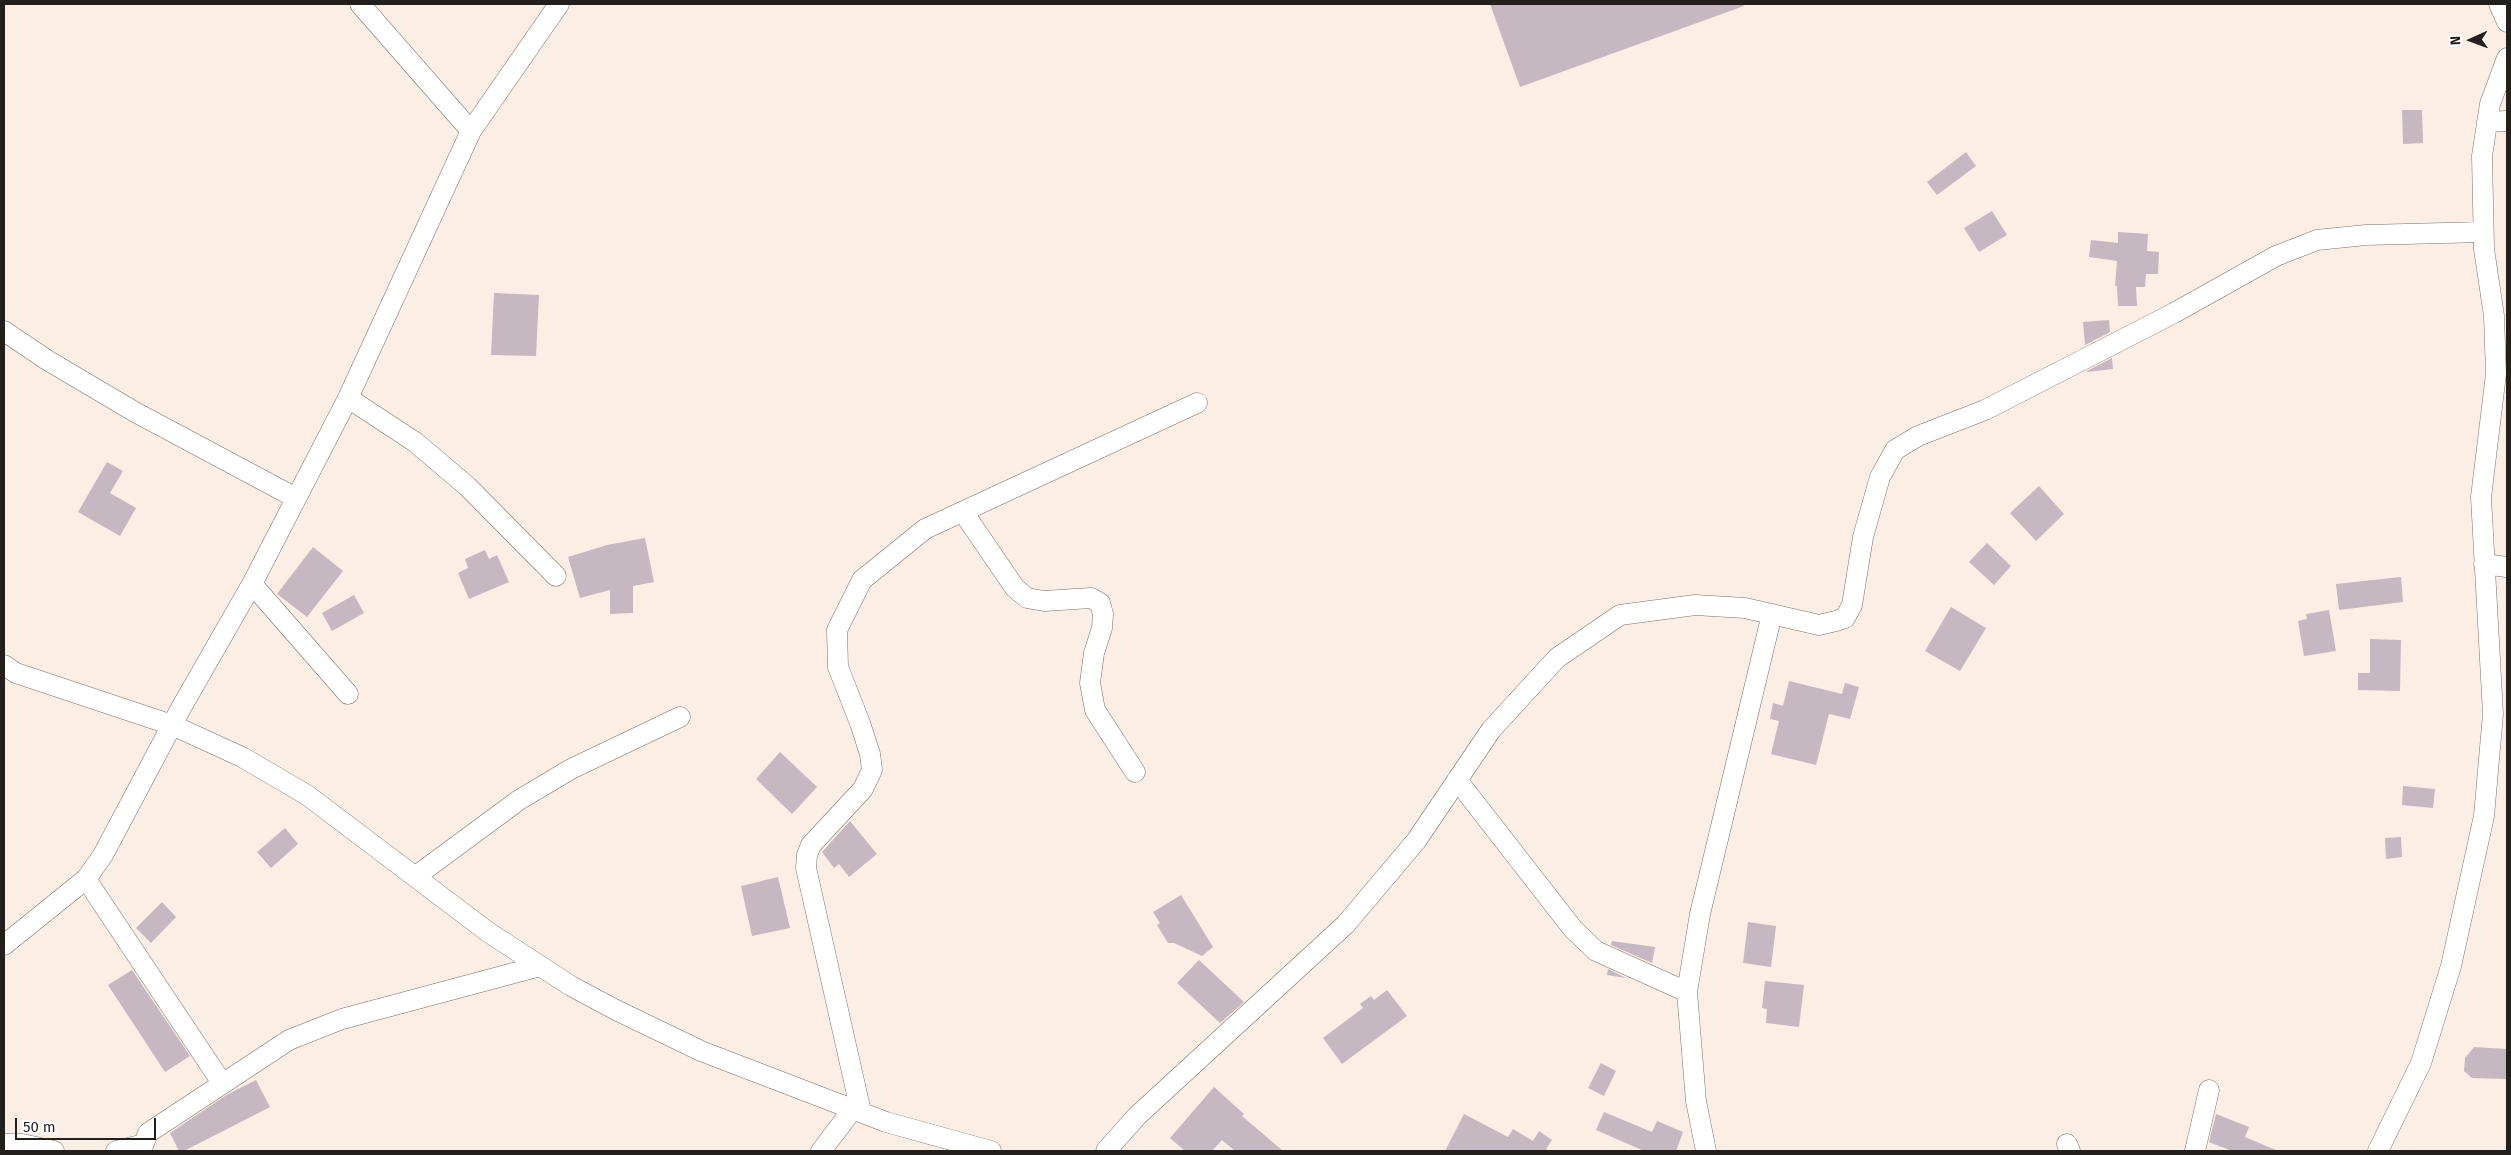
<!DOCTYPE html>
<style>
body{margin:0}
#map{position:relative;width:2511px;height:1155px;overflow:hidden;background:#fbeee5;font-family:"Fira Sans",sans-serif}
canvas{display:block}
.frame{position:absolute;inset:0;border:5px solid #231f1c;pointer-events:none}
.north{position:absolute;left:2446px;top:15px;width:50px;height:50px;-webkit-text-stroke:4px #fff;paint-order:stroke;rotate:268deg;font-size:14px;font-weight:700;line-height:20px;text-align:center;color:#231f1c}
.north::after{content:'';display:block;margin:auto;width:18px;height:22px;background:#231f1c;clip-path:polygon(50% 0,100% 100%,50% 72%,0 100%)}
.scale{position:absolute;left:15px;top:1118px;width:141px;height:22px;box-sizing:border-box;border:2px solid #231f1c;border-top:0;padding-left:6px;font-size:15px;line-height:18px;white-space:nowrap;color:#231f1c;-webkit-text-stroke:4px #fff;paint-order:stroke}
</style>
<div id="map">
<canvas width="2511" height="1155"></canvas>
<div class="frame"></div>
<div class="north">N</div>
<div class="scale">50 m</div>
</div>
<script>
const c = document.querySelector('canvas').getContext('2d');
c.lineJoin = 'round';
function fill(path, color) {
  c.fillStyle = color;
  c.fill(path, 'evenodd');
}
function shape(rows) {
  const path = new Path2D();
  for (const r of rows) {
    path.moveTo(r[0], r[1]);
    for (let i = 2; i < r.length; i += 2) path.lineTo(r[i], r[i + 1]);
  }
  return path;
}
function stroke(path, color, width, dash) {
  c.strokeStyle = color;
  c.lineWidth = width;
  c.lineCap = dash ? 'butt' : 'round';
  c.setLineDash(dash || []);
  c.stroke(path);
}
const building = shape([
 [1490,4,1743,4,1744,6,1520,87],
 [2402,110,2422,110,2423,143,2403,144],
 [1966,152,1976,166,1937,195,1927,182],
 [1992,211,2007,235,1979,252,1964,228],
 [2118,232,2148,234,2147,251,2159,252,2158,274,2146,274,2145,287,2136,287,2137,306,2118,306,2117,286,2115,286,2117,261,2089,257,2091,240,2118,243],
 [494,293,539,295,536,356,491,355],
 [2109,320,2110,332,2085,345,2083,322],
 [2112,358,2113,369,2087,372,2087,371],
 [107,462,123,471,110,493,136,508,120,536,78,512],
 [2039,486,2064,514,2036,541,2010,513],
 [645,538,654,582,633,586,633,613,610,614,610,590,580,598,568,557,607,545],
 [1987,543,2011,566,1994,585,1969,562],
 [313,547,343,571,307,617,277,594],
 [485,550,489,559,497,555,509,582,469,599,458,573,468,568,465,559],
 [2401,577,2403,602,2339,610,2336,584],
 [354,595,364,613,332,631,322,613],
 [1951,607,1986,628,1960,671,1925,651],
 [2329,610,2336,651,2304,656,2298,621,2307,619,2306,614],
 [2370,639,2401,640,2400,691,2358,690,2358,673,2370,673],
 [1789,681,1842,694,1845,683,1859,687,1850,719,1829,714,1816,765,1771,754,1779,721,1770,719,1773,703,1783,706],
 [780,752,817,787,792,814,756,779],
 [2403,786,2435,789,2433,808,2402,805],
 [850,821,877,854,849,877,839,864,834,868,822,852],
 [285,828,298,844,271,868,257,852],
 [2401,837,2402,857,2386,859,2385,838],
 [778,877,790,928,752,936,741,886],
 [1181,895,1213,947,1202,956,1174,943,1168,943,1157,925,1160,923,1153,912],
 [162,902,176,917,151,943,136,928],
 [1748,922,1776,926,1771,967,1743,963],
 [1612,941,1655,947,1652,963,1611,945],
 [1199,960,1244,1002,1220,1023,1177,983],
 [1608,969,1626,978,1607,975],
 [132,970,190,1056,165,1072,108,985],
 [1765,981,1804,985,1799,1027,1766,1023,1767,1009,1762,1008],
 [1387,990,1407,1016,1342,1064,1323,1038,1363,1008,1360,1004,1371,996,1374,1000],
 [2474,1047,2507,1049,2506,1079,2472,1078,2464,1071,2465,1058],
 [1601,1063,1616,1071,1604,1096,1588,1088],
 [256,1080,270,1107,184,1151,179,1151,170,1133,228,1094],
 [1214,1087,1244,1114,1242,1116,1283,1151,1235,1151,1222,1140,1212,1151,1185,1151,1170,1138],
 [1604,1112,1652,1132,1657,1121,1683,1132,1676,1151,1644,1151,1596,1130],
 [1464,1114,1508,1137,1513,1129,1533,1141,1539,1131,1552,1140,1546,1149,1549,1151,1445,1151],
 [2216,1114,2249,1127,2245,1137,2278,1151,2232,1151,2209,1142]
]);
const minor = shape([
 [360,4,471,131],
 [2499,4,2507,22],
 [2487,122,2507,121],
 [4,331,47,360,135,412,296,498],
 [348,398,415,442,467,486,556,576],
 [963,512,1015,588,1027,598,1044,601,1091,598,1100,603,1103,614,1102,628,1094,653,1090,683,1095,710,1135,772],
 [2484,564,2507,567],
 [252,584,348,694],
 [4,665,16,673,172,725,242,757,307,795,488,932,571,986,616,1010,701,1051,886,1122,991,1151],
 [1457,780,1573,929,1596,951,1687,992],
 [416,876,519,800,571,769,680,717],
 [86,879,222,1083],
 [4,945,86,879,103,855,181,708,252,584,348,398,471,131,559,4],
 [861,1112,806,868,807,855,811,845,863,789,872,770,870,754,860,723,838,667,837,630,862,580,925,529,1197,403],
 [4,1144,22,1144,54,1151],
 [2067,1144,2070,1151],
 [116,1151,141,1145],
 [141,1151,148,1133,289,1040,342,1019,540,966],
 [821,1151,853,1109],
 [1106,1151,1137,1116,1346,924,1416,841,1491,730,1557,658,1620,615,1695,605,1745,608,1819,625,1836,621,1845,618,1852,605,1863,537,1880,477,1895,450,1918,436,1985,410,2174,313,2276,256,2317,240,2366,235,2483,232],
 [1706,1151,1696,1101,1687,992,1700,914,1772,614],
 [2195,1151,2209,1090],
 [2378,1151,2421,1063,2451,966,2484,816,2493,714,2481,497,2496,374,2494,316,2484,249,2482,156,2490,104,2507,58]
]);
fill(building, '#c5b8c0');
stroke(minor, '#7b7068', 21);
stroke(minor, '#fff', 20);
</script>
